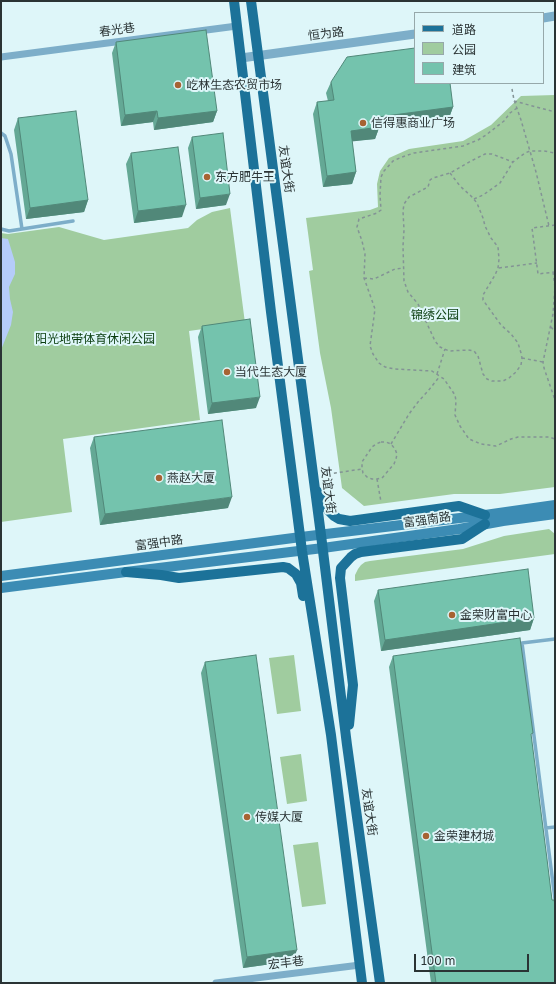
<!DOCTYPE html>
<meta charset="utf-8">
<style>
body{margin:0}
#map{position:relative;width:556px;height:984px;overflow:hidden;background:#def6f9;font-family:"Golos Text","Noto Sans SC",sans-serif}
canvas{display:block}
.frame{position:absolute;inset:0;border:2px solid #2a3334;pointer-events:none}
.legend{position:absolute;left:414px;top:12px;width:130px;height:72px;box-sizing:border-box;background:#def6f9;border:1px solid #96a8aa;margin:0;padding:5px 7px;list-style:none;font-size:12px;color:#2a3334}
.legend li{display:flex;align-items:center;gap:8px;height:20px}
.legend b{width:20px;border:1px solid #96a8aa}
.scale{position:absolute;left:414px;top:954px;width:115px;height:18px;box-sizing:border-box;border:2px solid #2a3334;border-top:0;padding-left:5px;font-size:12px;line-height:14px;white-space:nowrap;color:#2a3334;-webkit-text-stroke:3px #def6f9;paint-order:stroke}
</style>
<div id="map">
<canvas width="556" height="984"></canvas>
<div class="frame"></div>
<ul class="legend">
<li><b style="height:5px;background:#1c7299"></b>道路</li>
<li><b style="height:11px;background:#a0cc9f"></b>公园</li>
<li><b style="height:11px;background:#74c3ad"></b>建筑</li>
</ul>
<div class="scale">100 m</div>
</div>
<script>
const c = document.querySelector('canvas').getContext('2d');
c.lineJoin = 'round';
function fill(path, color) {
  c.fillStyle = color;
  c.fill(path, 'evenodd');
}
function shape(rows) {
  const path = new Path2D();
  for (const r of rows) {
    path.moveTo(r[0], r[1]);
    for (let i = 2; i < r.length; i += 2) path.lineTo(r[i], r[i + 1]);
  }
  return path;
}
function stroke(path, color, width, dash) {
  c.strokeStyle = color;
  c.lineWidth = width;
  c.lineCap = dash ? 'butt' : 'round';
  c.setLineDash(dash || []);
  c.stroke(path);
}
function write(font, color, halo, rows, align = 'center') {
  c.font = font + ' "Golos Text","Noto Sans SC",sans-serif';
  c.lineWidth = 4;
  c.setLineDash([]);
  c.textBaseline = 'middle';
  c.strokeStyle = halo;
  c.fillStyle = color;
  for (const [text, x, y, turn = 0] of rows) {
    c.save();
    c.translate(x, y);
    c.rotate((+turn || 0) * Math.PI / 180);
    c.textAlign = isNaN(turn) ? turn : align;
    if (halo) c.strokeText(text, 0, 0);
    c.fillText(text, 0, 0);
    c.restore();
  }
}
const green = shape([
 [555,95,555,487,500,494,454,494,364,506,342,488,331,408,320,353,309,271,313,270,306,218,370,210,378,207,377,184,380,171,389,158,409,149,463,141,491,125,521,96],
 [230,208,245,323,189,331,200,420,63,439,72,512,1,522,1,233,8,234,59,227,104,240,188,228,197,220,212,212],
 [549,529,555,534,555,554,355,581,355,575,358,569,361,565,365,562,370,561,463,549,504,536],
 [294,655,301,711,277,714,269,658],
 [301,754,307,801,287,804,280,757],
 [318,842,326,904,302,907,293,845]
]);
const water = shape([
 [1,238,8,239,15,262,15,274,9,287,10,299,13,312,11,325,1,350]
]);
const path = shape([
 [512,89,514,100,521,120,536,172,549,226],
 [514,101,555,112],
 [517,108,510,113,504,121,486,135,478,140,463,146,414,153,402,157,393,161,384,171,381,177,380,195,381,210,377,213,359,219,357,227,362,241,365,254,364,278,375,309,370,346,373,354,379,363,385,367,395,369,432,371,444,379,455,395,456,401,455,415,460,426,469,439,481,444,496,446,511,439,518,437,549,437,555,439],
 [450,173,460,186,471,196,477,203,483,218,485,226,491,238,498,247,499,259,498,268,495,275,483,295,483,300,501,325,511,334,518,343,521,353,522,358,521,365,516,372,509,378,503,381,492,381,487,379,483,374,478,356,474,351,468,350,449,351,440,347,435,341,418,304,408,292,404,281,403,246,404,230,403,211,404,204,409,197,428,187,430,180,433,178,450,173,471,161,485,154,492,154,513,162],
 [474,199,483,195,500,183,513,162,525,153,530,151,544,151,555,153],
 [555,225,532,228,538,274,555,272],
 [499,268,537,263],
 [553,272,555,287,553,314,543,362,544,368,555,400],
 [364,278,374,279,395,269,404,268],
 [551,327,555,332],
 [522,358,543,362],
 [437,374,445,349],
 [555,438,555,443],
 [381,442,386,442,391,444,395,449,397,454,396,459,394,464,382,478,377,479,372,479,367,477,363,473,362,468,362,462,372,447,376,444,381,442],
 [391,444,409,414,418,402,428,391,440,376],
 [322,475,362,469],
 [377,479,381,502]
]);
const service = shape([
 [1,133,5,136,11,154,22,229],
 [1,229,9,231,73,221],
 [555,639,522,643,555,899],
 [546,828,555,827]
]);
const minor = shape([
 [1,57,237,26],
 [216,983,360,965]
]);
const tertiary = shape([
 [543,18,555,16],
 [241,58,415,34]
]);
const secondary = shape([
 [1,576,301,537,485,515,555,505],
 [1,588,126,572,323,548,459,529,503,521,555,514]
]);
const primary = shape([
 [234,1,271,312,302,551,331,735,362,983],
 [251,1,321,535,347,745,380,983],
 [315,489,324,500,326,507,329,511,334,516,339,519,350,521,459,506,485,515],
 [126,572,161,575,179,578,283,567,288,568,296,574,301,583,303,596],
 [349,725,353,685,340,578,341,568,351,557,355,554,361,552,462,539,485,524]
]);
const wall = shape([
 [116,42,217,111,213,122,154,130,153,122,121,126,112,53],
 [331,82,453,107,449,118,379,128,375,139,352,141,356,172,352,184,323,187,313,114,317,102,328,101,326,93],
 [18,118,88,200,84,212,26,219,14,130],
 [192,137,226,205,196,209,188,148],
 [131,153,182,217,134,223,126,164],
 [202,326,256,408,208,414,198,337],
 [94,437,228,508,100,525,90,448],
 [378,590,534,618,530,630,381,651,374,601],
 [393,656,531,738,552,900,555,983,431,983,389,667],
 [205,662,293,961,243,968,201,673]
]);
const shadedWall = shape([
 [453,107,449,118,379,128,375,139,347,142,351,131,378,117],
 [157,111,153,122,121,126,125,115],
 [217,111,213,122,154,130,158,118],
 [356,172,352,184,323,187,327,176],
 [230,194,226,205,196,209,200,198],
 [88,200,84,212,26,219,30,208],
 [186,205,182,217,134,223,138,211],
 [260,397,256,408,208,414,212,403],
 [232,497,228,508,100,525,105,514],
 [534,618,530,630,381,651,385,640],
 [297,950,293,961,243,968,247,957]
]);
const building = shape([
 [206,30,217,111,158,118,157,111,125,115,116,42,206,30],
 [415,48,415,83,450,83,453,107,378,117,379,127,351,131,356,172,327,176,317,102,334,100,331,82,347,57,415,48],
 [76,111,88,200,30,208,18,118,76,111],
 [223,133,230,194,200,198,192,137,223,133],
 [178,147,186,205,138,211,131,153,178,147],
 [250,319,260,397,212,403,202,326,250,319],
 [222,420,232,497,105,514,94,437,222,420],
 [528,569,534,618,385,640,378,590,528,569],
 [520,638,533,733,531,734,547,859,552,900,554,900,555,904,555,983,436,983,393,656,520,638],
 [256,655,297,950,247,957,205,662,256,655]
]);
const markers = [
 [178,85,4,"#a76333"],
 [363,123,4,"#a76333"],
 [207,177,4,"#a76333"],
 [227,372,4,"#a76333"],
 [159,478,4,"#a76333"],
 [452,615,4,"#a76333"],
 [247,817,4,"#a76333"],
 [426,836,4,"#a76333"]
];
const streetNames = [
 ["春光巷",117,30,-8],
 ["恒为路",326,34,-7],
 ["友谊大街",286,169,82],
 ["友谊大街",328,490,83],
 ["富强南路",427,520,-8],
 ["富强中路",159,543,-8],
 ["友谊大街",369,812,82],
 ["宏丰巷",286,963,-7]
];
const poiNames = [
 ["屹林生态农贸市场",186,85],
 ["信得惠商业广场",371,123],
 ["东方肥牛王",215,177],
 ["当代生态大厦",235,372],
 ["燕赵大厦",167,478],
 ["金荣财富中心",460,615],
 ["传媒大厦",255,817],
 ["金荣建材城",434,836]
];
const parkNames = [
 ["锦绣公园",435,315],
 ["阳光地带体育休闲公园",95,339]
];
fill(green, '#a0cc9f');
fill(water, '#b5ccf9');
stroke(path, '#839395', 1.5, [3, 3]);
stroke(service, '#7daec9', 3.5);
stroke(minor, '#7daec9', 7);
stroke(tertiary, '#7daec9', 9);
stroke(secondary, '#3c8cb4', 10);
stroke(primary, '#1c7299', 10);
fill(wall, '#64a895');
fill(shadedWall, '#518879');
fill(building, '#74c3ad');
stroke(building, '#518879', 1);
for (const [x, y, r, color] of markers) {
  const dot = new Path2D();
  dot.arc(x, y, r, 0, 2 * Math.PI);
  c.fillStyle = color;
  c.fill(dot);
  stroke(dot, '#def6f9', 1.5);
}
write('12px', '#2a3334', '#def6f9', streetNames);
write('12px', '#2a3334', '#def6f9', poiNames, 'left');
write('12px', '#083b0c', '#def6f9', parkNames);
</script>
